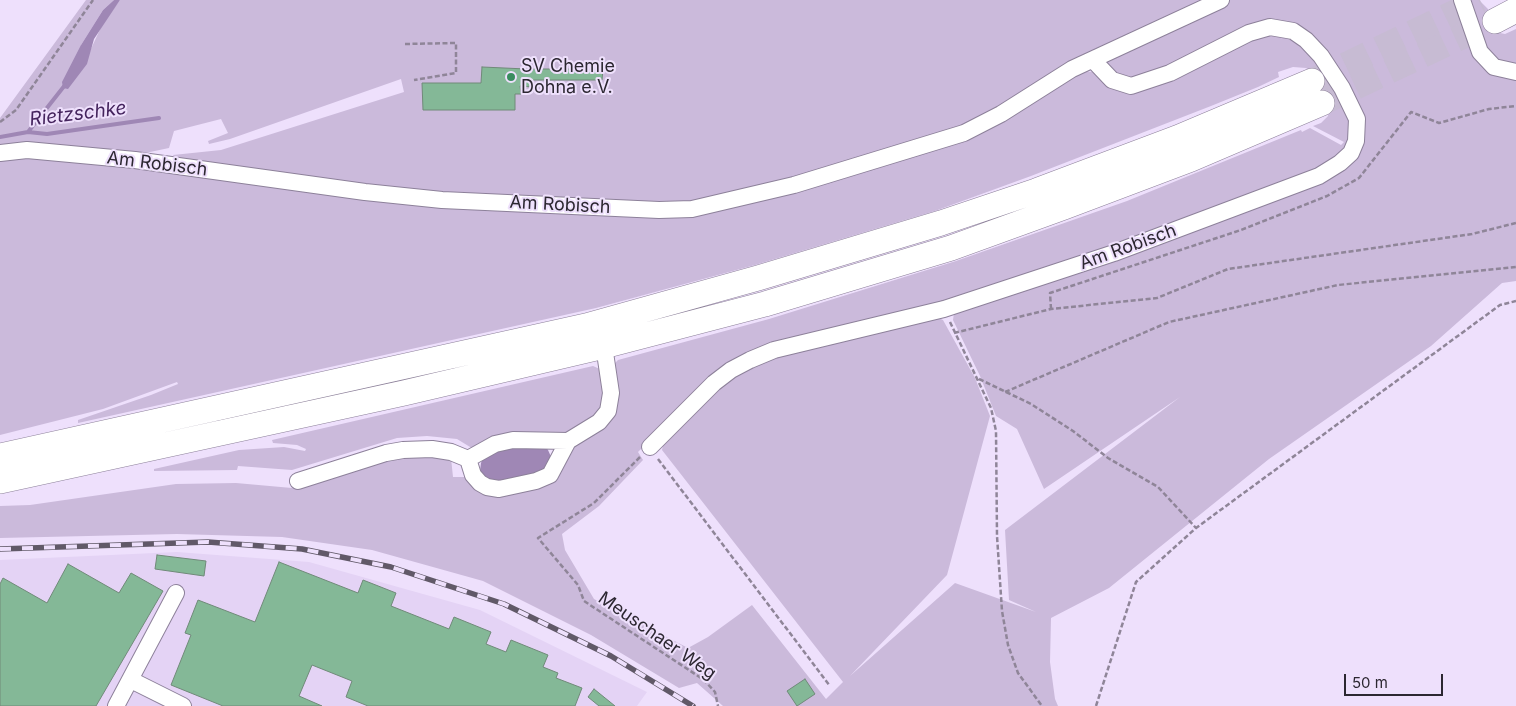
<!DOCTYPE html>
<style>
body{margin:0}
#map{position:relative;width:1516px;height:706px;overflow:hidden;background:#eee0fc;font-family:Inter,sans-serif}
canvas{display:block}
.scale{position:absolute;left:1344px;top:674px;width:99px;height:22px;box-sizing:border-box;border:2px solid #2c2731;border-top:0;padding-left:6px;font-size:15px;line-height:18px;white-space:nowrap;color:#2c2731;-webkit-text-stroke:4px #eee0fc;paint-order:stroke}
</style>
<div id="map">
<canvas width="1516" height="706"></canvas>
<div class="scale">50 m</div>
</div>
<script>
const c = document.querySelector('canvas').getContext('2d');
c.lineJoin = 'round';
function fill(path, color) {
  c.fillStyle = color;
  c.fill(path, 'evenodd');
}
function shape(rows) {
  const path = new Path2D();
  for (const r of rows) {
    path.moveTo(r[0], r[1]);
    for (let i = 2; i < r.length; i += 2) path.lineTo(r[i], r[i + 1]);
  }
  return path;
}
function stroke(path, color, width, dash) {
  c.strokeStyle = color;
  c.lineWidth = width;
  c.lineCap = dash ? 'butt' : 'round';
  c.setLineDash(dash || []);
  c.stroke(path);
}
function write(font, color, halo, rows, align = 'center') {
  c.font = font + ' Inter,sans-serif';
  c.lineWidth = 4;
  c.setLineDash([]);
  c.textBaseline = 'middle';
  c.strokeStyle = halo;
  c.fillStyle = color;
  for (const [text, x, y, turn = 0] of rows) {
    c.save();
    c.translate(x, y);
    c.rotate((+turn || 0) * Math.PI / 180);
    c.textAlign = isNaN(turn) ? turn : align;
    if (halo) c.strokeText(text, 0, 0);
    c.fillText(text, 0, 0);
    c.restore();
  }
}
const built = shape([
 [177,552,309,562,480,610,647,692,637,706,0,706,0,560]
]);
const green = shape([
 [86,0,114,0,103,10,81,45,90,51,103,23,120,0,1212,0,961,130,795,180,691,204,442,196,176,160,173,155,221,150,404,92,401,79,230,139,209,144,208,141,228,133,221,119,174,131,169,148,150,152,131,153,0,148,0,118],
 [1230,0,1459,0,1470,39,1476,51,1485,62,1497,71,1516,75,1516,281,1502,283,1431,346,1269,459,1109,588,1051,618,1050,662,1055,699,1058,706,723,706,697,683,679,688,591,635,483,581,372,550,282,537,177,534,0,538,0,506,30,505,176,484,236,483,292,488,357,465,416,453,426,453,451,458,453,477,465,477,493,492,514,491,536,485,552,477,568,448,601,425,612,412,615,402,612,366,618,360,769,319,956,261,1127,201,1301,130,1302,132,1310,128,1341,145,1344,142,1313,126,1321,123,1328,116,1329,104,1318,92,1315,75,1306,68,1293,67,1278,72,1279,77,1258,87,1211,106,1031,176,935,211,755,265,596,308,78,423,78,420,151,395,178,384,177,382,103,409,0,435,0,158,27,156,133,166,399,202,663,215,694,214,796,189,964,137,1078,71,1095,72,1109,86,1119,91,1131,92,1144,89,1256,34,1277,33,1278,35,1296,41,1311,54,1347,111,1354,127,1350,141,1352,142,1337,161,1272,189,1112,249,933,309,772,348,749,357,725,369,682,408,638,452,643,460,599,506,562,534,565,550,594,599,688,648,708,637,752,605,826,699,843,682,662,450,664,441,719,384,751,364,776,354,933,315,943,320,975,378,990,416,947,575,850,676,955,583,1036,612,1009,600,1005,530,1180,397,1044,489,1017,429,996,416,980,376,953,320,954,313,960,307,1115,255,1275,195,1330,172,1341,166,1353,154,1361,139,1363,128,1361,114,1353,96,1329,59,1314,40,1295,27,1281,22,1269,22,1253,27,1142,82,1120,81,1108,72,1106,62,1112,54],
 [1469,0,1479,0,1488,9,1495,29,1500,33,1505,34,1516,29,1516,67,1506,66,1487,51],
 [593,366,602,370,604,409,571,433,475,450,457,439,427,436,397,438,292,470,238,466,237,470,154,471,154,469,239,450,284,447,305,451,306,449,297,445,273,443,272,440]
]);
const water = shape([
 [114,0,120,0,94,39,87,64,68,89,63,88,62,82,81,45,103,10],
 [528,445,546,447,548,450,552,459,546,471,491,484,480,471,481,463,484,456,492,452]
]);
const stream = shape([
 [28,132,65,85],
 [0,137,28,132,47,134,159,118]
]);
const building = shape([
 [482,67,526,69,603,69,602,80,533,80,532,87,520,86,521,94,515,94,515,110,423,110,422,83,481,83,482,67],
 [157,555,206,561,204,576,155,569,157,555],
 [279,562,358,593,363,580,396,593,391,606,449,629,454,617,491,632,486,644,506,652,511,640,548,655,543,667,558,673,556,678,582,688,575,706,368,706,346,697,352,681,312,665,299,696,322,706,223,706,171,685,191,635,185,633,198,600,255,622,279,562],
 [68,564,119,593,131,573,163,591,96,706,0,706,0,584,3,578,47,603,68,564],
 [805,679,815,694,797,706,787,691,805,679],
 [594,689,615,706,599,706,588,697,594,689]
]);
const highwayTunnel = shape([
 [1312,81,1480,0],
 [1322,103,1495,21]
]);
const path = shape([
 [405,44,456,43,456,73,414,80],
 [0,122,16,110,93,0],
 [1051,309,1050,293,1241,230,1327,196,1359,178,1411,112,1439,123,1489,109,1516,106],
 [950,322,991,408,996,431,997,536,1002,611,1008,645,1018,673,1042,706],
 [954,333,1051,309,1157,298,1228,269,1472,234,1516,223],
 [979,379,1031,404,1073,431,1108,458,1158,487,1196,528],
 [1005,392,1169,322,1338,285,1516,267],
 [640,457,594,503,538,538,578,585,584,601,704,680,715,692,718,706],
 [658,459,830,686],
 [1096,706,1136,582,1196,528,1500,305,1516,301]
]);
const minor = shape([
 [1462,0,1480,52,1494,67,1516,72],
 [0,153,27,150,135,160,365,192,442,200,659,210,692,209,794,185,964,133,1001,114,1072,69,1221,0],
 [650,447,714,383,731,370,750,360,774,350,944,309,1114,253,1319,176,1340,163,1351,153,1356,141,1357,119,1342,88,1321,56,1306,40,1293,31,1270,27,1249,33,1170,73,1131,86,1112,80,1093,60],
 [468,459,473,475,480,483,487,487,499,489,536,481,550,475,568,441],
 [298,481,386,453,403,450,432,449,451,452,468,459,495,444,513,440,568,441,599,422,608,411,611,393,604,346],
 [131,680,183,706],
 [116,706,176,593]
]);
const highway = shape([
 [1495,21,1516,10],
 [0,456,586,326,758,278,941,223,1036,191,1177,138,1312,81],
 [0,481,404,393,604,346,765,304,951,248,1064,207,1191,159,1322,103]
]);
const rail = shape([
 [0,549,208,542,302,549,391,567,504,604,611,656,693,706]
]);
const markers = [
 [511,77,5,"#3a8d5f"]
];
const poiNames = [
 ["SV Chemie",521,67],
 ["Dohna e.V.",521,88]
];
const streetNames = [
 ["Am Robisch",157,164,7],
 ["Am Robisch",560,205,3],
 ["Am Robisch",1128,247,-20],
 ["Meuschaer Weg",657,636,35]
];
const waterNames = [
 ["Rietzschke",78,114,-7]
];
fill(built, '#e4d3f5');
fill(green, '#cbbadb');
fill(water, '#9f87b5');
stroke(stream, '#9f87b5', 4);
fill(building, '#84b897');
stroke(building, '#708a79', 1);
stroke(highwayTunnel, '#c7bbd3', 25, [25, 12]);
stroke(minor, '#8d819a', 18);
stroke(highway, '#8d819a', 26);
stroke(path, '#8f8598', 2.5, [5, 2.5]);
stroke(minor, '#fff', 16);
stroke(highway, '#fff', 25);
stroke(rail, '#615968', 5.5);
stroke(rail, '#eee0fc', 4, [11]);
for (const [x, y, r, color] of markers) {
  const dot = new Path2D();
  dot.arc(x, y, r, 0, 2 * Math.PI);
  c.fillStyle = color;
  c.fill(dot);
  stroke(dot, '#eee0fc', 2);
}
write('18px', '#2c2731', '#eee0fc', poiNames, 'left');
write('18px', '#2c2731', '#eee0fc', streetNames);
write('italic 19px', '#44235d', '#eee0fc', waterNames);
</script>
